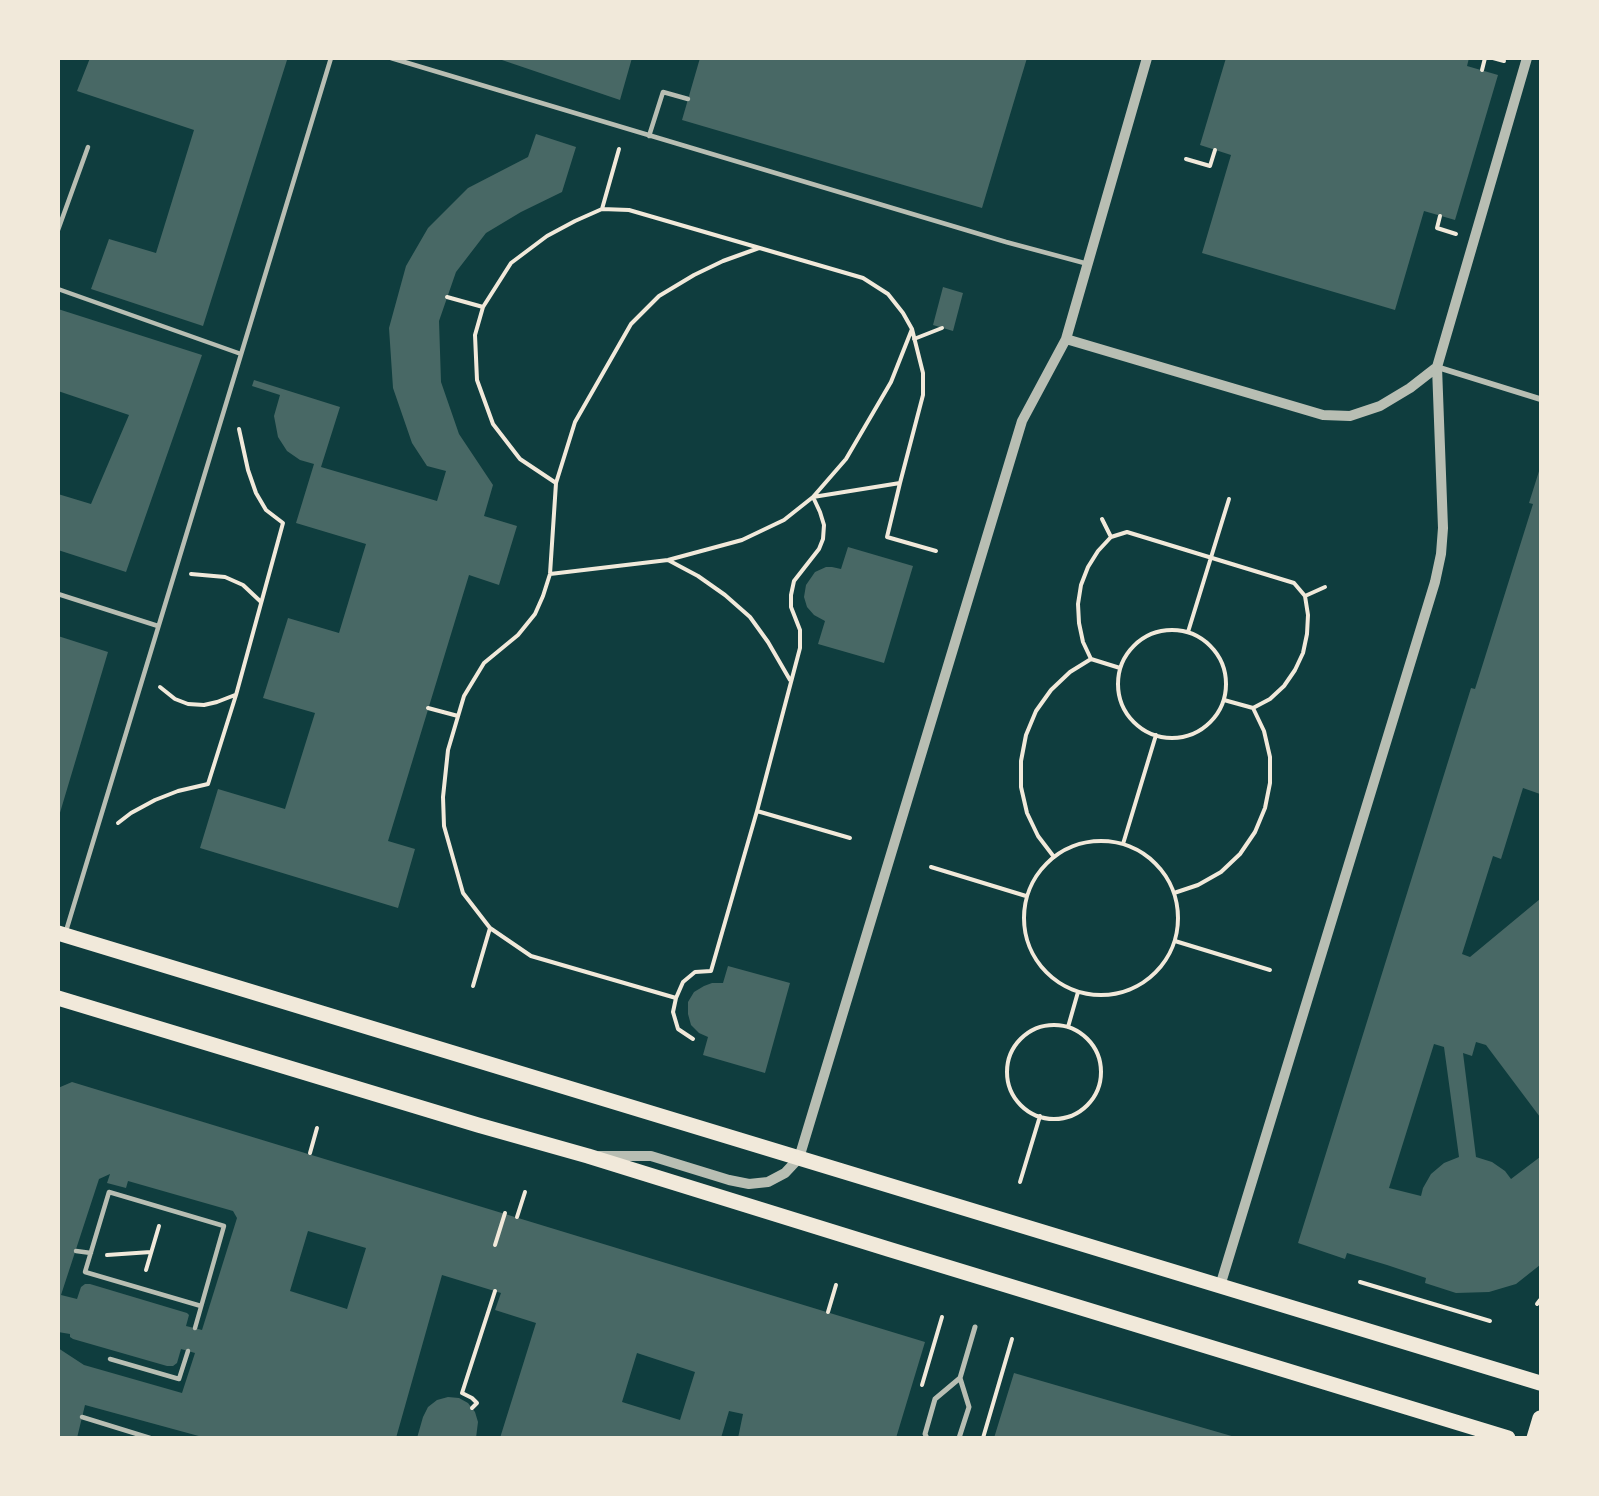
<!DOCTYPE html>
<style>
body{margin:0}
#map{position:relative;width:1599px;height:1496px;overflow:hidden;background:#0f3d3e;font-family:Montserrat,sans-serif}
canvas{display:block}
.frame{position:absolute;inset:0;border:60px solid #f1e9da;pointer-events:none}
</style>
<div id="map">
<canvas width="1599" height="1496"></canvas>
<div class="frame"></div>
</div>
<script>
const c = document.querySelector('canvas').getContext('2d');
c.lineJoin = 'round';
function fill(path, color) {
  c.fillStyle = color;
  c.fill(path, 'evenodd');
}
function shape(rows) {
  const path = new Path2D();
  for (const r of rows) {
    if (r.length === 3) {
      path.moveTo(r[0] + r[2], r[1]);
      path.arc(r[0], r[1], r[2], 0, 2 * Math.PI);
      continue;
    }
    path.moveTo(r[0], r[1]);
    for (let i = 2; i < r.length; i += 2) path.lineTo(r[i], r[i + 1]);
  }
  return path;
}
function stroke(path, color, width, dash) {
  c.strokeStyle = color;
  c.lineWidth = width;
  c.lineCap = dash ? 'butt' : 'round';
  c.setLineDash(dash || []);
  c.stroke(path);
}
const building = shape([
 [90,58,280,58,287,60,203,326,91,289,109,239,156,253,194,130,77,91],
 [496,58,632,58,620,100],
 [700,58,1027,58,982,208,682,120],
 [1226,58,1469,58,1467,66,1498,75,1455,220,1424,211,1395,310,1202,253,1231,155,1200,145],
 [536,134,576,147,562,192,521,212,486,233,456,272,439,321,441,382,459,434,493,485,484,516,517,526,499,585,469,575,388,841,415,849,398,908,200,848,218,789,285,809,315,713,263,698,288,618,339,633,366,544,296,523,314,464,300,460,287,451,278,437,274,416,280,395,252,386,254,380,340,407,321,467,437,501,446,471,427,466,412,443,393,388,389,328,406,266,428,228,468,188,528,157],
 [943,287,963,293,953,331,933,325],
 [58,309,202,355,126,572,58,550,58,494,91,504,129,415,58,391],
 [1540,468,1540,794,1523,788,1501,859,1493,856,1462,954,1470,957,1540,899,1540,1117,1486,1045,1476,1042,1472,1056,1463,1053,1476,1157,1492,1162,1505,1171,1511,1179,1540,1157,1540,1258,1539,1260,1540,1265,1516,1284,1489,1292,1456,1293,1425,1283,1426,1278,1387,1265,1347,1253,1345,1259,1298,1243,1471,688,1475,689,1533,504,1529,503],
 [1434,1044,1444,1047,1459,1157,1444,1163,1431,1174,1423,1188,1421,1196,1389,1188],
 [848,547,913,566,884,663,818,644,825,621,814,615,807,607,804,597,806,585,815,572,826,567,832,567,841,569],
 [58,636,108,652,59,816,58,816],
 [728,966,790,983,765,1073,703,1055,708,1037,699,1033,691,1025,688,1014,688,1002,694,992,704,986,712,983,723,983],
 [72,1082,925,1342,896,1438,738,1438,743,1414,729,1411,721,1438,500,1438,536,1323,495,1310,501,1293,442,1275,396,1438,206,1438,85,1405,77,1438,58,1438,58,1348,84,1365,182,1393,195,1353,181,1349,177,1363,173,1366,167,1366,73,1339,70,1337,70,1334,58,1332,58,1088],
 [110,1174,107,1183,126,1188,128,1181,233,1211,237,1218,202,1330,186,1326,189,1315,187,1313,90,1284,85,1284,81,1287,77,1299,61,1295,99,1179],
 [308,1231,366,1248,347,1309,290,1291],
 [637,1353,695,1372,680,1420,622,1402],
 [1014,1373,1235,1437,1235,1438,994,1438],
 [448,1397,459,1398,468,1403,475,1412,478,1422,476,1438,417,1438,423,1417,428,1407,437,1400]
]);
const path = shape([
 [1493,58,1504,61],
 [1482,70,1485,58],
 [1186,159,1210,166,1215,150],
 [602,209,619,149],
 [1440,216,1437,228,1456,234],
 [759,248,723,261,694,275,659,296,631,324,575,422,556,483,550,574,543,596,535,614,518,635,484,663,464,696,448,750,443,797,444,826,463,893,490,928,531,956,676,998,683,982,695,972,711,971,757,811,800,648,800,630,791,607,791,595,794,581,819,549,823,539,824,525,820,512,813,497,846,459,891,382,912,329],
 [447,297,483,307],
 [914,339,942,328],
 [556,483,520,459,493,424,477,380,475,335,483,307,511,263,547,236,575,221,602,209,629,210,863,278,888,294,903,313,912,329,923,373,923,395,900,483],
 [1102,519,1111,537],
 [668,560,698,576,725,595,750,617,768,642,790,680],
 [191,574,225,577,243,585,260,601],
 [550,574,668,560,742,540,784,520,813,497,900,483,887,537,936,551],
 [1305,596,1325,587],
 [1172,684,54],
 [1188,632,1229,499],
 [1091,659,1083,642,1079,623,1078,604,1081,585,1088,567,1098,551,1111,537,1127,532,1294,583,1305,596,1308,615,1307,634,1303,653,1295,670,1284,686,1270,699,1253,708],
 [160,687,175,699,188,704,204,705,217,702,235,695],
 [428,708,458,716],
 [757,811,850,838],
 [118,823,131,813,155,800,178,791,208,784,236,695,283,523,266,510,256,493,248,470,239,429],
 [1101,918,77],
 [1123,844,1156,735],
 [1054,857,1038,836,1027,813,1021,787,1021,761,1026,735,1036,711,1051,690,1070,672,1091,659,1120,668],
 [931,867,1026,896],
 [1174,893,1198,885,1221,872,1240,854,1255,832,1265,808,1270,783,1270,757,1264,731,1253,708,1224,700],
 [1175,941,1270,970],
 [473,986,490,928],
 [676,998,673,1012,678,1029,693,1039],
 [1054,1072,47],
 [1068,1027,1078,992],
 [310,1153,317,1128],
 [1020,1182,1040,1116],
 [517,1217,525,1192],
 [495,1245,505,1213],
 [107,1255,151,1252],
 [146,1270,159,1226],
 [1360,1282,1490,1321],
 [1537,1304,1540,1300],
 [828,1312,836,1285],
 [922,1385,942,1317],
 [472,1408,477,1403,472,1398,462,1393,495,1291],
 [983,1438,1012,1339]
]);
const service = shape([
 [391,58,1006,242,1088,264],
 [649,136,663,92,688,99],
 [58,230,88,147],
 [58,289,241,354],
 [58,594,158,626],
 [66,931,331,58],
 [76,1251,91,1253],
 [195,1328,224,1226,109,1192,85,1272,201,1306],
 [110,1359,179,1379,188,1351],
 [82,1417,150,1438]
]);
const pedestrian = shape([
 [927,1438,925,1434,935,1399,960,1378,975,1327],
 [959,1438,969,1407,960,1378]
]);
const minor = shape([
 [1437,367,1540,399]
]);
const tertiary = shape([
 [1066,339,1323,415,1350,416,1380,406,1410,388,1437,367],
 [600,1156,651,1156,729,1180,749,1184,768,1182,785,1173,799,1158,1022,421,1066,339,1147,58],
 [1220,1286,1435,582,1441,554,1443,528,1437,367,1527,58]
]);
const primary = shape([
 [58,933,1540,1383],
 [58,998,478,1125,588,1156,888,1249,1508,1438],
 [1534,1438,1540,1418]
]);
fill(building, '#486865');
stroke(path, '#f1e9da', 4);
stroke(service, '#b8beb3', 4.5);
stroke(pedestrian, '#b8beb3', 5);
stroke(minor, '#b8beb3', 6);
stroke(tertiary, '#b8beb3', 10);
stroke(primary, '#f1e9da', 15);
</script>
